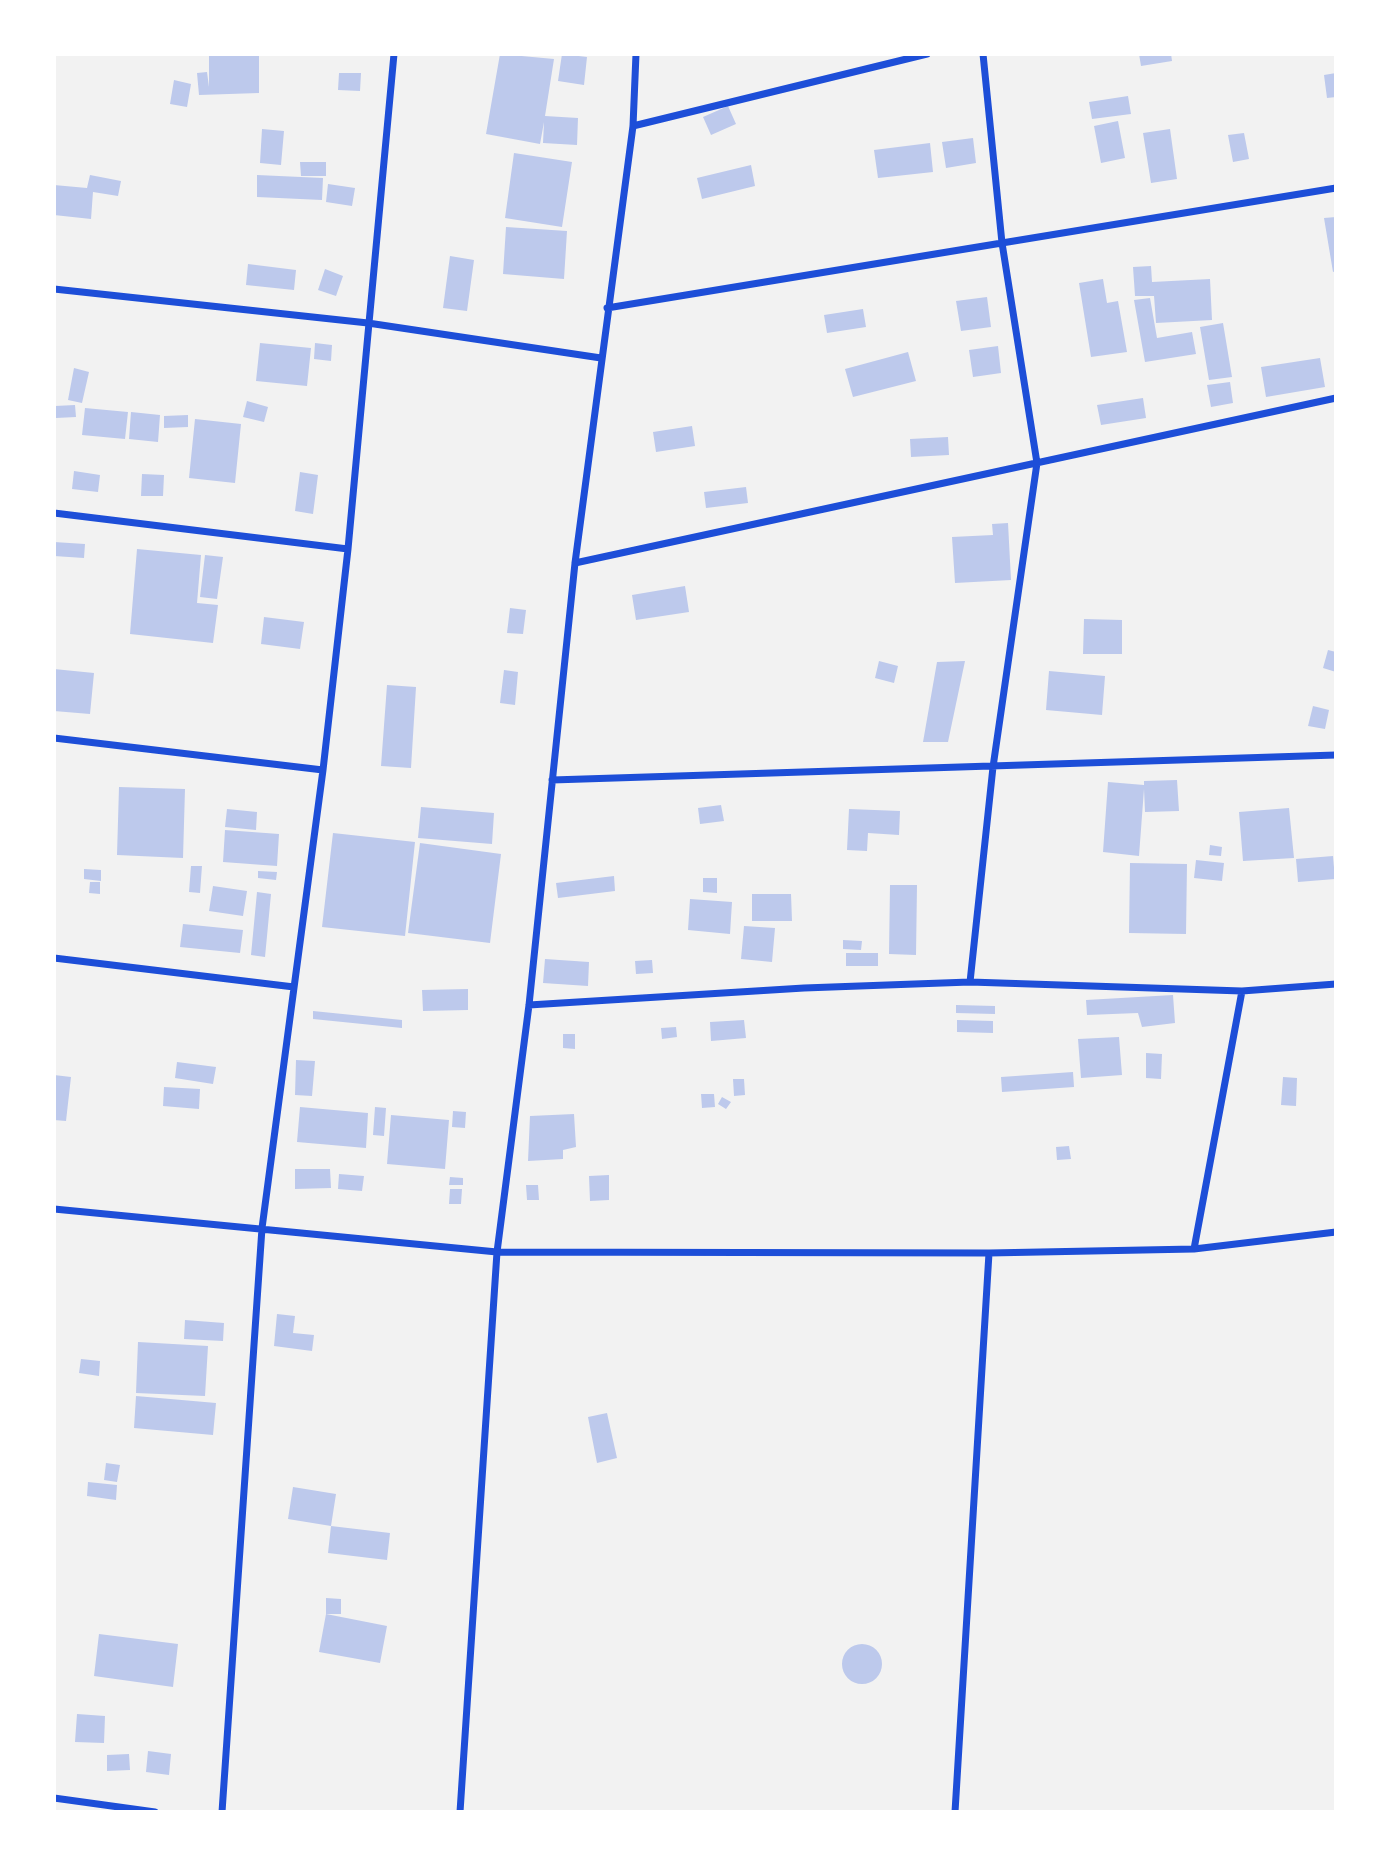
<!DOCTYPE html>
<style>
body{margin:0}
#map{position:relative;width:1390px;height:1866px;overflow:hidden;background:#f2f2f2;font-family:Rubik,sans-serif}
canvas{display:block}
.frame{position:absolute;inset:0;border:56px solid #fff;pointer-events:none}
</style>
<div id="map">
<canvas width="1390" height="1866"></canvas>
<div class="frame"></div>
</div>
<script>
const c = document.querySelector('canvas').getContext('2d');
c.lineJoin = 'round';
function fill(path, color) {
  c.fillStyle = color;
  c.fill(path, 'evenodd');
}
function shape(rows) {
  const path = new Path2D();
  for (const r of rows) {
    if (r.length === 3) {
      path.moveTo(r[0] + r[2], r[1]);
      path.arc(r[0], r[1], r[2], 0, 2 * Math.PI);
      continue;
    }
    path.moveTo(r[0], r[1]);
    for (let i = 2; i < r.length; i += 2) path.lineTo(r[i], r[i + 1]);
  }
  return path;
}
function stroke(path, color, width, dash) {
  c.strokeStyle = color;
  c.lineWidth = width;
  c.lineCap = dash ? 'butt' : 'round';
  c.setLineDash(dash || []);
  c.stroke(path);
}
const building = shape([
 [209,54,259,54,259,93,199,95,197,73,207,72,209,87],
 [500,54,554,59,545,116,578,118,577,145,543,143,544,122,540,144,486,134],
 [562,54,587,57,584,85,558,81],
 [1139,54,1171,54,1172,61,1141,66],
 [339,73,361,73,360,91,338,90],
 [1336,73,1336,97,1327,98,1324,75],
 [174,80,191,84,187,107,170,104],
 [1128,96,1131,114,1092,119,1089,102],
 [728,106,736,124,711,135,703,117],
 [1118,121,1125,158,1101,163,1094,126],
 [262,129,284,131,281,165,260,163],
 [1170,129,1177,179,1151,183,1143,133],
 [1244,133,1249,159,1233,162,1228,135],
 [973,138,976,163,946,168,942,142],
 [930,143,933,172,878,178,874,150],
 [514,153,572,162,562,227,505,218],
 [300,162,326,162,326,176,301,176],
 [751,165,755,186,702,199,697,178],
 [90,175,121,181,118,196,93,192,91,219,54,215,54,185,87,188],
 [257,175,323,178,322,200,257,197],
 [328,184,355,188,352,206,326,202],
 [1336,217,1336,271,1333,272,1324,218],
 [506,227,567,231,564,279,503,274],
 [450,256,474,260,467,311,443,308],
 [248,264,296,270,294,290,246,285],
 [1151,266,1152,282,1210,279,1212,320,1156,323,1154,296,1135,296,1133,267],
 [325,269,343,276,336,296,318,290],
 [1103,279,1107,303,1118,301,1127,352,1091,357,1079,283],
 [987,297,991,327,961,331,956,301],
 [1150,298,1157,338,1192,332,1196,354,1145,362,1134,300],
 [863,309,866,327,827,333,824,315],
 [1223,323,1232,377,1209,380,1200,327],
 [260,343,311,348,307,386,256,381],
 [315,343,332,345,331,361,314,359],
 [998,346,1001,373,973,377,969,350],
 [908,352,916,381,853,397,845,369],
 [1320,358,1325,387,1266,397,1261,367],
 [74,368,89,372,82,403,68,400],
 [1230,382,1233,403,1211,407,1207,385],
 [1143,398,1146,418,1101,425,1097,405],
 [247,401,268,407,264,422,243,417],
 [75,405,76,417,56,418,55,406],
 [85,408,128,412,125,439,82,435],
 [131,412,160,415,158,442,129,439],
 [188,415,188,427,164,428,164,416],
 [195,419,241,424,235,483,189,478],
 [692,426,695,446,656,452,653,432],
 [948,437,949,455,911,457,910,439],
 [74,471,100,475,98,492,72,489],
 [300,472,318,475,313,514,295,511],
 [142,474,164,475,163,496,141,496],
 [746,487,748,503,706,508,704,492],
 [1008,523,1011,580,955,583,952,537,993,535,992,524],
 [54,542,85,544,84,558,54,556],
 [137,549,201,555,197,603,218,605,213,643,130,634],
 [205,555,223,557,217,599,200,597],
 [685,586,689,612,636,620,632,595],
 [510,608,526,610,523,634,507,633],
 [264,617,304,622,300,649,261,644],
 [1084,619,1122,620,1122,654,1083,654],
 [1328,650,1336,652,1336,672,1323,668],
 [879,661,898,666,894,683,875,678],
 [965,661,948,742,923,742,937,662],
 [54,669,94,673,90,714,54,711],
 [504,670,518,672,515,705,500,703],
 [1049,671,1105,676,1102,715,1046,710],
 [387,685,416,687,411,768,381,766],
 [1313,706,1329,710,1325,729,1308,726],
 [1177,780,1179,811,1145,812,1144,789,1139,856,1103,852,1108,782,1144,785,1144,781],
 [119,787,185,789,183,858,117,855],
 [721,805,724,821,700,824,698,808],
 [421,807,494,813,492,844,418,838],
 [1289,808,1294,858,1243,861,1239,812],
 [227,809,257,812,256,830,225,827],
 [849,809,900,811,899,835,868,833,867,851,847,850],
 [225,830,279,834,277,866,223,862],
 [333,833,415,842,405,936,322,927],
 [420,843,501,854,490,943,408,933],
 [1210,845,1222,847,1221,856,1209,855],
 [1333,856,1335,879,1298,882,1296,859],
 [1196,860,1224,863,1222,881,1194,878],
 [1130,863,1187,864,1186,934,1129,933],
 [191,866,202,866,200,893,189,892],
 [84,869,101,870,101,881,84,879],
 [258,871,277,872,276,880,258,878],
 [614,876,615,891,558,898,556,883],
 [703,878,717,878,717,893,703,892],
 [90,882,100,882,100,894,89,893],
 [890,885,917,885,916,955,889,954],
 [213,886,247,891,243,916,209,911],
 [257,892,271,894,265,957,251,955],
 [752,894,791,894,792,921,752,921],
 [690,899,732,902,730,934,688,930],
 [183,924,243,930,240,953,180,947],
 [744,926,775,928,772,962,741,959],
 [843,940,862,941,861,950,843,949],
 [846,953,878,953,878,966,846,966],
 [545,959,589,962,588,986,543,983],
 [652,960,653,973,636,974,635,961],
 [468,989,468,1010,423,1011,422,990],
 [1173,995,1175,1023,1142,1027,1138,1013,1087,1015,1086,1000],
 [956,1005,995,1006,995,1014,956,1013],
 [313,1011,402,1020,402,1028,313,1019],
 [744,1020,746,1038,711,1041,710,1022],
 [957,1020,993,1021,993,1033,957,1032],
 [676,1027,677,1037,662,1039,661,1028],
 [563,1034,575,1034,575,1049,563,1048],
 [1119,1037,1122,1075,1081,1078,1078,1039],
 [1146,1053,1162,1054,1161,1079,1146,1078],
 [296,1060,315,1061,312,1096,295,1095],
 [177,1062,216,1067,213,1084,175,1078],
 [1073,1072,1074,1087,1002,1092,1001,1077],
 [54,1075,71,1077,66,1121,54,1120],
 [1283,1077,1297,1078,1296,1106,1281,1105],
 [733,1079,744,1079,745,1095,734,1096],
 [164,1087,200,1089,199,1109,163,1106],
 [701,1094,714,1094,715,1107,702,1108],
 [722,1097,731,1102,726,1109,718,1104],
 [300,1107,368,1113,366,1148,297,1142],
 [375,1107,386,1108,384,1136,373,1135],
 [453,1111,466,1112,465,1128,452,1127],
 [574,1114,576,1147,563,1150,563,1159,528,1161,530,1116],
 [391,1115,449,1120,445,1169,387,1164],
 [1069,1146,1071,1159,1057,1160,1056,1147],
 [295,1169,330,1169,331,1188,295,1189],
 [339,1174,364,1176,362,1191,338,1189],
 [609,1175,609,1200,590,1201,589,1176],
 [450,1177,463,1178,463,1185,449,1185],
 [526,1185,538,1185,539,1200,527,1200],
 [450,1189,462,1189,461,1204,449,1204],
 [277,1314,295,1316,293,1333,314,1335,312,1351,274,1346],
 [185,1320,224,1323,223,1341,184,1339],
 [138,1342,208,1346,205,1396,136,1393],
 [81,1359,100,1361,99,1376,79,1373],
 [136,1396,216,1403,213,1435,134,1428],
 [607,1413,617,1458,597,1463,588,1417],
 [106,1463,120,1465,117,1482,104,1480],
 [88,1482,117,1485,116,1500,87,1496],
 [293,1487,336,1494,331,1526,288,1519],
 [331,1526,390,1533,387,1560,328,1553],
 [326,1598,341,1599,341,1614,326,1614],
 [326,1614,387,1626,380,1663,319,1652],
 [99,1634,178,1644,173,1687,94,1676],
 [862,1664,20],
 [77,1714,105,1716,104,1743,75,1742],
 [148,1751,171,1754,169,1775,146,1772],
 [129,1754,130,1770,107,1771,107,1755]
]);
const minor = shape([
 [633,126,927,54],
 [54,289,368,323,601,358],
 [607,308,1336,188],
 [54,513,348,549],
 [575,563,1336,398],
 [54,738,323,770],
 [552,780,1336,755],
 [54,958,294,987],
 [970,982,993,767,1037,463,1002,243,983,54],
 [529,1005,804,988,970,982,1242,991,1336,984],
 [54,1209,497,1252,989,1253,1194,1249,1336,1232],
 [1194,1249,1242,991],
 [54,1798,155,1812],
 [222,1812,262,1228,323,770,348,549,394,54],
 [460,1812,497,1252,529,1005,575,563,633,126,636,54],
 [955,1812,989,1253]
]);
fill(building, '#bdc9ec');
stroke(minor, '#1d4ed8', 7);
</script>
